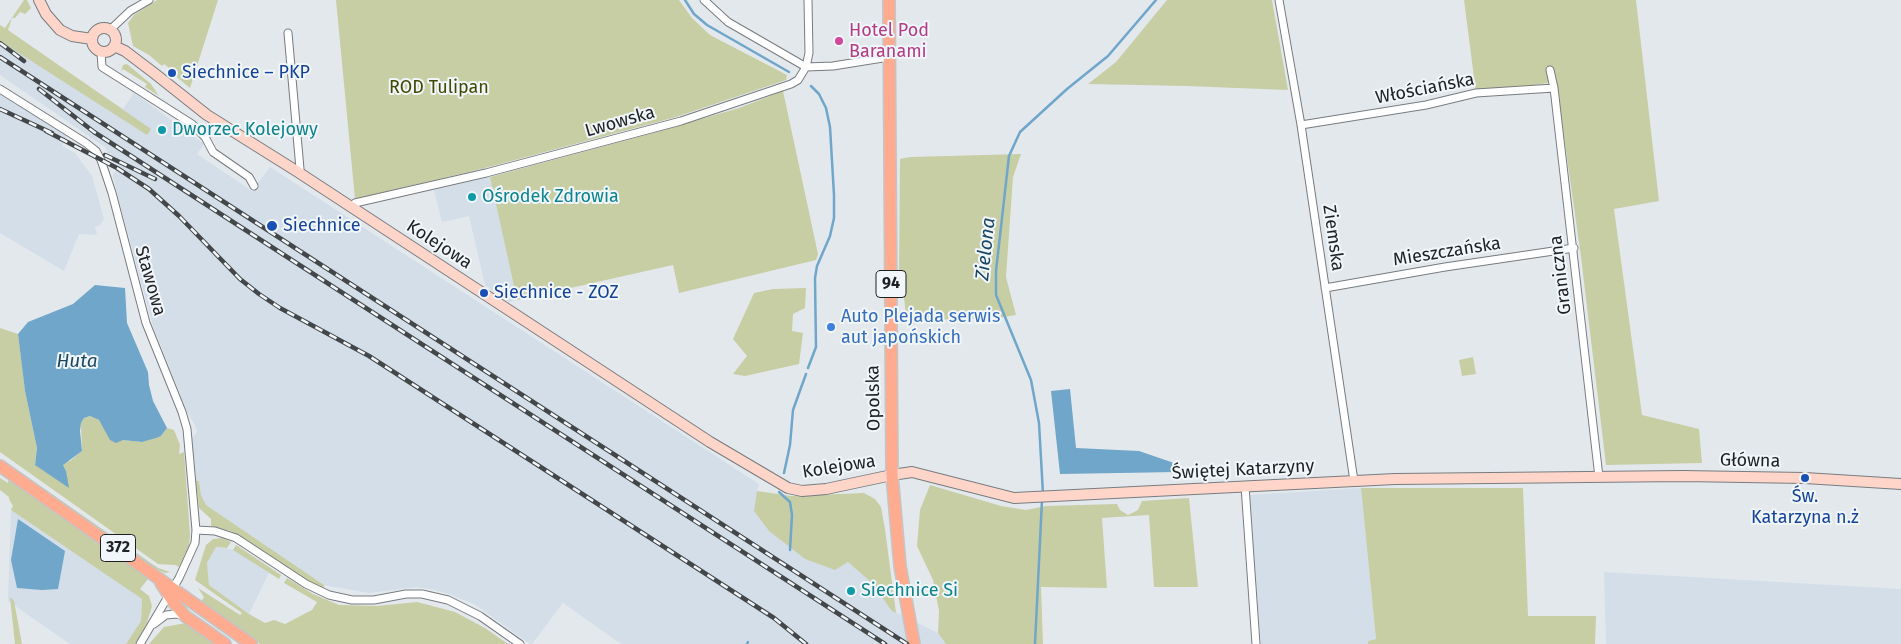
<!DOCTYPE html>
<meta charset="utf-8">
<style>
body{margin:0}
canvas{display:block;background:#e3e8ed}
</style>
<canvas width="1901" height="644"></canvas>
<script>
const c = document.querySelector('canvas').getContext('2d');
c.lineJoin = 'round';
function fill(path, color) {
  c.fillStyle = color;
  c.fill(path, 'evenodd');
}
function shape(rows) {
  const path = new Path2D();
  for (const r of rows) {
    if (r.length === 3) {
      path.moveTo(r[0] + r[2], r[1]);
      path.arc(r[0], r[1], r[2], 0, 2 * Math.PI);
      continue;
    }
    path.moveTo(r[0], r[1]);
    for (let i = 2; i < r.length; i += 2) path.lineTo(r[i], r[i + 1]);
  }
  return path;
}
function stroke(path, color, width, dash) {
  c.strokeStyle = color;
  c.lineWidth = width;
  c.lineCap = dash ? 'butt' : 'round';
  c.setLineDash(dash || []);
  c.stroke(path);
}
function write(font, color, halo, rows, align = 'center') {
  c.font = font + ' "Fira Sans",sans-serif';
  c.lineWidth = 4;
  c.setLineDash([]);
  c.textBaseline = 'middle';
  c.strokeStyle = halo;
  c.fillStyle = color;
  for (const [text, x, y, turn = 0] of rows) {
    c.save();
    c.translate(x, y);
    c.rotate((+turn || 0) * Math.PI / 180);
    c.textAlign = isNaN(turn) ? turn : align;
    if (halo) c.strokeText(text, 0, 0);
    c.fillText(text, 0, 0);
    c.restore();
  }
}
const built = shape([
 [0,26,123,109,134,93,204,144,197,154,252,191,270,167,759,484,757,491,767,529,805,559,835,569,848,562,872,583,891,610,938,633,946,644,621,644,563,603,532,644,530,644,474,604,449,594,431,589,416,587,369,593,324,585,206,505,201,495,199,481,196,481,192,438,197,432,195,425,188,414,153,326,118,197,113,175,119,165,109,160,106,148,0,75],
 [0,94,67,135,62,146,75,153,92,176,104,219,100,225,95,227,97,235,79,234,64,271,0,233],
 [490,177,517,300,509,302,485,285,469,216,442,222,434,190],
 [1361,488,1376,639,1368,641,1368,644,1261,644,1249,495],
 [11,510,142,599,141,621,126,644,70,644,8,601],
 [216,547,236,550,269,573,249,614,209,585,207,563],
 [1604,572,1901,589,1901,644,1606,644]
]);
const green = shape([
 [24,0,27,0,31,8,25,14,20,12,15,18,12,18,8,30,151,129,147,135,0,41,0,25,5,28],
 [157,0,218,0,190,88,173,74,174,72,164,64,162,66,149,55,133,46,128,23,134,15],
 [336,0,679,0,692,18,710,35,787,75,786,80,676,117,485,168,355,199],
 [1167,0,1272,0,1288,90,1186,86,1088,84,1116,62],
 [1464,0,1636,0,1659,201,1614,209,1642,415,1699,429,1702,463,1606,465,1581,257,1555,73,1548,83,1476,93],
 [127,64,151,84,159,96,145,87,147,84,123,69,121,72,123,65],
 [783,91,818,254,816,260,679,293,673,265,517,300,490,177,653,133,739,108],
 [1021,154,1013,177,1006,277,1016,315,986,320,972,318,920,321,914,324,907,322,903,290,899,276,900,159,910,157],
 [806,288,805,308,793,314,792,331,803,333,799,364,745,376,733,374,747,356,733,339,754,293,773,289],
 [0,328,18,334,25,391,37,448,35,464,66,471,63,465,65,462,70,461,82,451,81,423,84,418,90,416,99,420,104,428,123,440,142,442,161,436,167,428,174,430,180,445,179,454,184,452,190,535,189,546,179,567,175,565,158,564,0,452],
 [1473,357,1476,374,1462,376,1459,360],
 [9,464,158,568,170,572,165,573,154,568,9,465],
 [9,476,157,581,156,585,148,579,140,589,149,596,152,606,146,626,135,644,126,644,141,621,142,599,11,510,13,506,9,499,9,497,0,490,0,478,8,483],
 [196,481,199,481,201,495,206,505,324,585,324,588,309,581,242,538,231,531,211,526,211,519,199,508],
 [930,485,1001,506,1026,510,1046,506,1117,504,1120,510,1128,515,1138,510,1142,501,1189,498,1198,587,1154,587,1149,515,1102,518,1107,588,1041,587,1043,644,946,644,938,633,939,611,933,580,917,546,920,510],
 [1361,488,1523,488,1528,616,1596,616,1595,644,1368,644,1368,641,1376,639],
 [757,491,791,496,864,493,875,499,881,507,885,529,896,613,891,610,872,583,848,562,835,570,805,559,769,531,754,511],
 [222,538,231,542,227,548,216,547,207,563,209,585,249,614,265,623,274,620,285,624,312,610,317,602,284,583,287,578,313,594,339,605,377,606,417,602,455,612,485,628,508,644,260,644,201,602,204,597,198,588,240,615,242,613,195,580,206,545,213,539],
 [236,545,281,575,279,579,233,550],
 [10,597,14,601,22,644,15,644],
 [186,623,216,644,149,644,164,627]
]);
const water = shape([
 [95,285,125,288,127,323,148,372,149,385,153,401,167,428,161,436,156,438,142,442,123,440,116,443,110,440,99,420,90,416,84,418,81,423,80,431,82,451,63,465,66,471,69,488,35,465,37,448,25,391,18,334,28,322,73,304],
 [1070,389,1076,448,1139,451,1174,463,1177,472,1060,474,1051,391],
 [18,519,65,551,58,589,42,590,17,588,11,560]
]);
const stream = shape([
 [685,0,694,14,707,25,789,72],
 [808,368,816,347,815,278,817,266,830,236,834,218,834,195,830,127,826,108,819,94,811,86],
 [784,473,790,445,793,410,806,374],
 [779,492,790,502,792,515,790,550],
 [1043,494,1039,423,1031,380,996,295,996,271,1009,156,1020,132,1067,89,1108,56,1156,0],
 [747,644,748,642],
 [1035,644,1042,500]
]);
const street = shape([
 [704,0,728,22,806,67,833,66,889,57],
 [1279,0,1301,125,1354,481],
 [110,30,130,11,149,0],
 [288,33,300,169,298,172],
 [101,52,102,67,192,124,205,137,213,152,249,177,254,186],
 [1550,70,1554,88,1599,477],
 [0,89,86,143,96,151,101,160,112,193,146,323,182,412,187,429,196,530,195,543,179,578,140,644],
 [1301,125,1426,105,1476,93,1554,88],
 [350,207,355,203,486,173,681,121,791,84,798,80,806,67,809,53,808,0],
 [1325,288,1445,267,1574,248],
 [1245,486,1256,644],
 [196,530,215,531,236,538,306,584,329,595,352,600,374,600,406,594,422,594,448,600,480,616,520,644],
 [154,624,166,615,177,614,185,616]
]);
const secondary = shape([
 [39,0,46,14,60,30,72,36,92,39],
 [104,40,12],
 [114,46,125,51,154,73,207,115,298,172,710,442,788,488,802,491,826,489,892,475,912,472,1014,498,1395,479,1683,476,1805,478,1901,484]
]);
const primary = shape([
 [889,0,892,475,900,566,914,644],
 [0,466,251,644],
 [161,583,174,603,185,616,225,644]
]);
const rail = shape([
 [0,43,24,61],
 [0,57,907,644],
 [39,89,94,132,885,644],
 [0,109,52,133],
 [46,131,117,168,149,189,179,216,240,279,259,294,280,308,369,356,774,618,806,644],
 [105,155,155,179]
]);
const markers = [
 [839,41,5,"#d1479c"],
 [172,73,5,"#1a4fb4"],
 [162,130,5,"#0f9aa8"],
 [472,197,5,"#0f9aa8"],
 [272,226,6,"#1a4fb4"],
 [484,293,5,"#1a4fb4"],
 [831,327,5,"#3f7fe0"],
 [1805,478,5,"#1a4fb4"],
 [851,591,5,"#0f9aa8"]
];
const shields = [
 [891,284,30],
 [118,548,35]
];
const shieldNames = [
 ["94",891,284],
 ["372",118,548]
];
const hotelNames = [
 ["Hotel Pod",849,31],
 ["Baranami",849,52]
];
const transitNames = [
 ["Siechnice – PKP",182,73],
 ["Siechnice",283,226],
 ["Siechnice - ZOZ",494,293],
 ["Św.",1805,497,"center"],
 ["Katarzyna n.ż",1805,518,"center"]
];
const parkNames = [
 ["ROD Tulipan",439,88]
];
const streetNames = [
 ["Włościańska",1425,89,-11],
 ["Lwowska",620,122,-16],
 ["Ziemska",1333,238,82],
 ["Kolejowa",439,245,33],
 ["Mieszczańska",1447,252,-9],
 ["Graniczna",1561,275,-97],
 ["Stawowa",150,281,74],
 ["Opolska",874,398,-91],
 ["Główna",1750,461,1],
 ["Kolejowa",839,467,-9],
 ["Świętej Katarzyny",1243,470,-3]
];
const cultureNames = [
 ["Dworzec Kolejowy",172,130],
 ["Ośrodek Zdrowia",482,197],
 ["Siechnice Si",861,591]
];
const shopNames = [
 ["Auto Plejada serwis",841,317],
 ["aut japońskich",841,338]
];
const waterNames = [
 ["Zielona",986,249,-84],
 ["Huta",77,362]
];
fill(built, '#d3dee9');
fill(green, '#c7cea4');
fill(water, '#6fa6ca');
stroke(stream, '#6fa6ca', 2.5);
stroke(street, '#777c80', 9);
stroke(secondary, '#777c80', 12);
stroke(primary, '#c4c5c6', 14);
stroke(street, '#fff', 7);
stroke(secondary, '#fed5c8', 10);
stroke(primary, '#feab90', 11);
stroke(rail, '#444749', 4.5);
stroke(rail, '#f1f6fb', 2.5, [8]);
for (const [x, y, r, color] of markers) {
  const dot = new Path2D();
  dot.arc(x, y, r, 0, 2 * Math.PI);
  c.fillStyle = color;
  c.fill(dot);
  stroke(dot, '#f1f6fb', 2);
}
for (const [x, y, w] of shields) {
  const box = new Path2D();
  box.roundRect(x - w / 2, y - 13.5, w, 27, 4);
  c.fillStyle = '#f1f6fb';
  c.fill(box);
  stroke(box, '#1e2022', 1);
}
write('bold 16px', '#1e2022', null, shieldNames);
write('18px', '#b23c85', '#f1f6fb', hotelNames, 'left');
write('18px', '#164399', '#f1f6fb', transitNames, 'left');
write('18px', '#424902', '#f1f6fb', parkNames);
write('18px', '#1e2022', '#f1f6fb', streetNames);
write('18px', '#0d838f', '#f1f6fb', cultureNames, 'left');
write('18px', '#366cbe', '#f1f6fb', shopNames, 'left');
write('italic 19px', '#1a4660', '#f1f6fb', waterNames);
</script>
